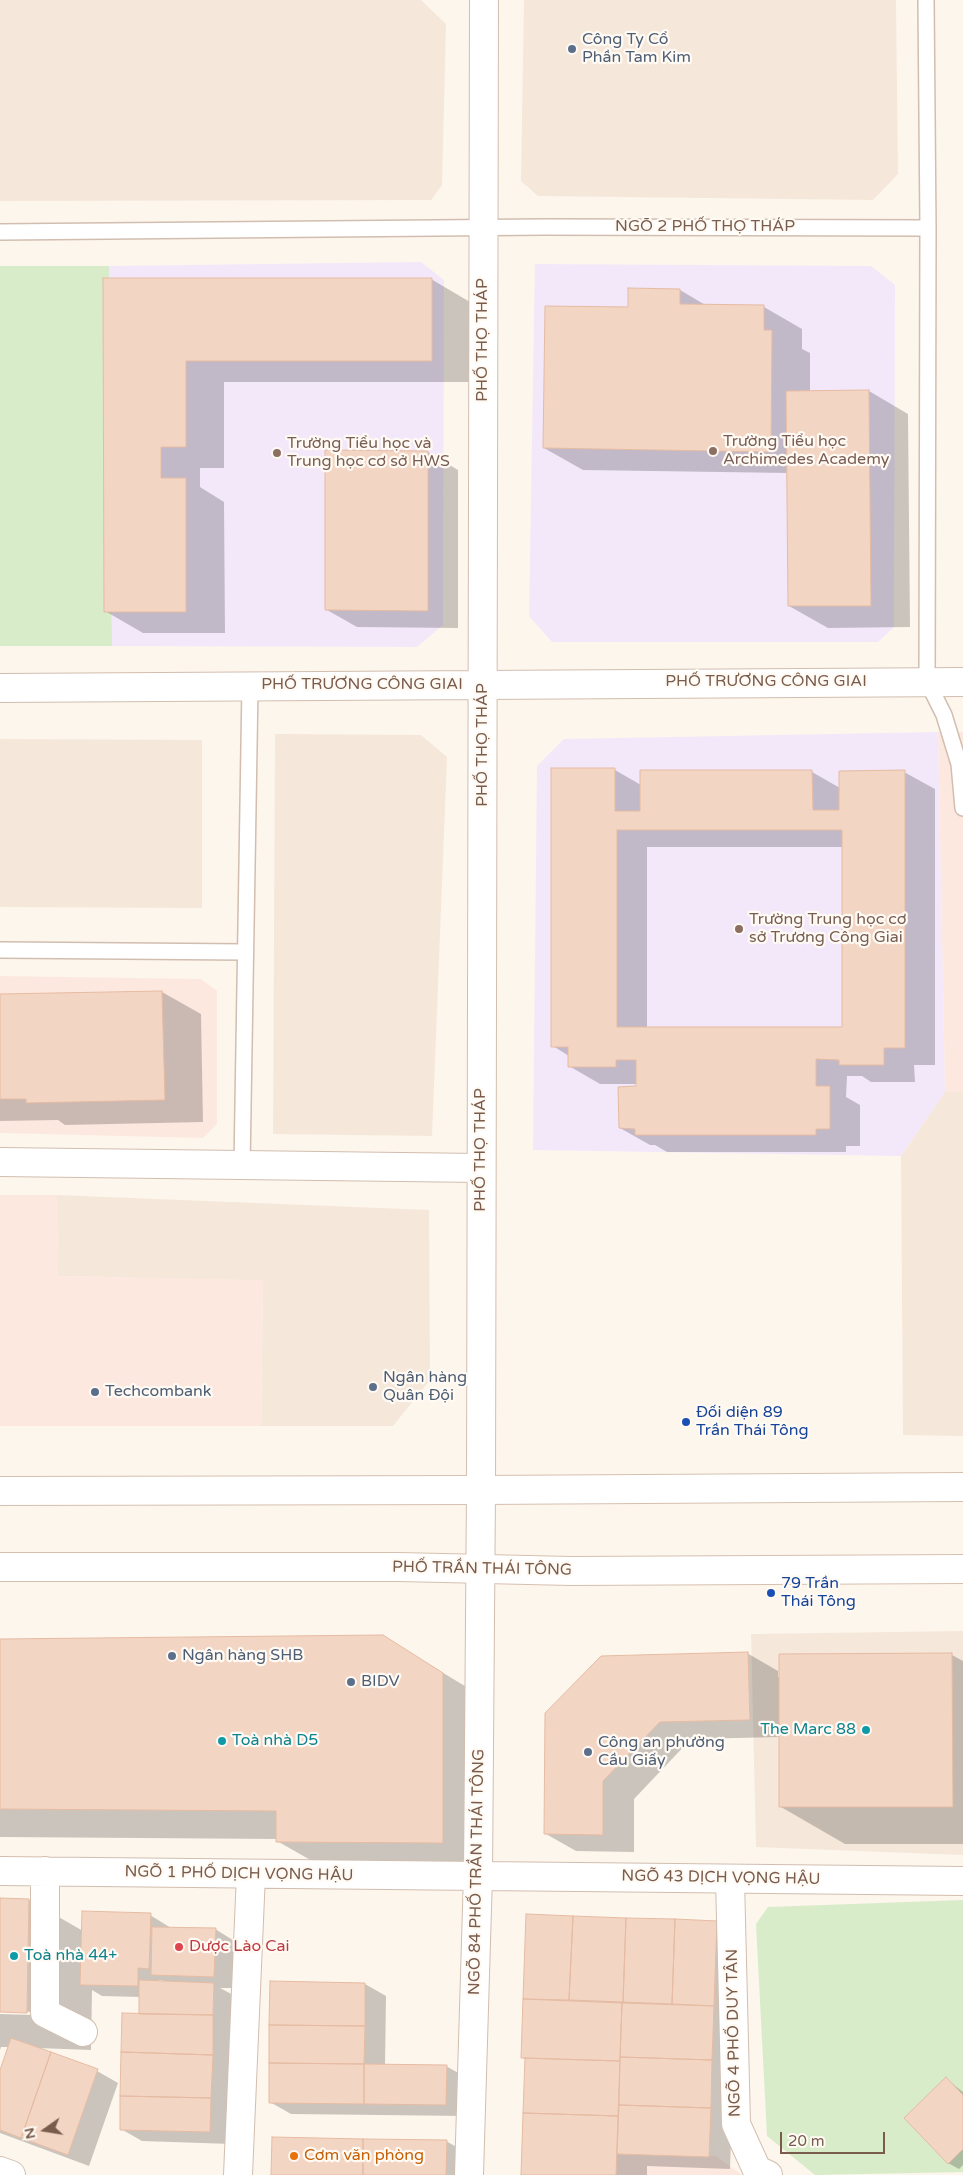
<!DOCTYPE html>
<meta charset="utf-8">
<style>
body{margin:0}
#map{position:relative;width:963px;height:2175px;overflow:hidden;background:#fdf6ec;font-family:"Varela Round",sans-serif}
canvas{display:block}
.north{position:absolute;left:20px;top:2105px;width:50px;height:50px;-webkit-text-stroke:4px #fffaf3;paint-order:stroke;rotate:257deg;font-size:14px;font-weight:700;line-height:20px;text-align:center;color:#7a5c4d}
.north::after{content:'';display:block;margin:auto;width:18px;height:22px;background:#7a5c4d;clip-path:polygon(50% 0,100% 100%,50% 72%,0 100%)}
.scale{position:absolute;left:780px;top:2132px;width:105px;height:22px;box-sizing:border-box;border:2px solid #7a5c4d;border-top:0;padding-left:6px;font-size:15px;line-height:18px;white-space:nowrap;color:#7a5c4d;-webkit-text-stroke:4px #fffaf3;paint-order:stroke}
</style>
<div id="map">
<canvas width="963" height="2175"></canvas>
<div class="north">N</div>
<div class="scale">20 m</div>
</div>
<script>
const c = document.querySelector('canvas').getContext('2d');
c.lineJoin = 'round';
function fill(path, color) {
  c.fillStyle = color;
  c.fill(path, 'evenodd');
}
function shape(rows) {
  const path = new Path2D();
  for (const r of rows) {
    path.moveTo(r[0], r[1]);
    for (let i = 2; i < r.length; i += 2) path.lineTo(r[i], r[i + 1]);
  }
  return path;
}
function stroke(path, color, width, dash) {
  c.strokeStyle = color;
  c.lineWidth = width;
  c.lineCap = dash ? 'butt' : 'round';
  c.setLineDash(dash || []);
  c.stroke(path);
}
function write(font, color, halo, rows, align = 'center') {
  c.font = font + ' "Varela Round",sans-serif';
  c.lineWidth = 4.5;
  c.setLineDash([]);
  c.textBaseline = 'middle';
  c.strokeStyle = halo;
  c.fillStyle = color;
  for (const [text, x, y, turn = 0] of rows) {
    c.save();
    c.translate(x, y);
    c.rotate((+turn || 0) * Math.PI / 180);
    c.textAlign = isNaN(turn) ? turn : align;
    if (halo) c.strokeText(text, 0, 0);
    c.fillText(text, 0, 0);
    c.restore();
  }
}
const residential = shape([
 [0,0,421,0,446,24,442,185,431,200,0,201],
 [524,0,896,0,898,174,873,200,538,196,521,181],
 [275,734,421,735,447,757,432,1136,273,1134],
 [0,739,202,740,202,908,0,907],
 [945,1092,963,1092,963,1436,903,1435,901,1156],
 [57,1195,429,1210,430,1380,393,1426,261,1426,263,1281,58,1276],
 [963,1631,963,1855,756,1847,751,1634]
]);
const commercial = shape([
 [938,732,963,732,963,1092,945,1092],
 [0,976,201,979,217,991,217,1124,203,1138,0,1133],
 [0,1195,57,1195,58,1276,263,1280,261,1426,0,1426],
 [617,2154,716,2156,742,2175,616,2175]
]);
const education = shape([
 [421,262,444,280,443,625,417,647,112,646,109,266],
 [535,264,871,266,895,285,894,627,878,642,552,642,529,616],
 [938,732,945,1092,901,1156,533,1150,537,766,564,739]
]);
const green = shape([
 [0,266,109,266,112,646,0,646],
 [963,1900,963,2172,815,2175,767,2136,756,1924,768,1907]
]);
const shadow = shape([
 [104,279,431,279,470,302,470,382,224,382,224,468,200,468,200,487,224,502,225,633,143,633,105,611],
 [680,290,707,306,764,307,802,329,802,349,810,353,810,392,869,391,908,414,910,627,828,628,789,606,788,473,583,470,544,448,629,308],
 [428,452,458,470,458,628,357,627,327,610],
 [615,770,641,785,812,772,840,788,904,772,935,789,935,1065,914,1065,915,1082,871,1082,862,1076,847,1076,846,1097,860,1105,860,1146,846,1146,846,1152,667,1152,655,1145,650,1145,620,1128,637,1084,600,1084,569,1066,569,1056,553,1046],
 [647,847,843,847,843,1028,647,1028],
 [162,992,201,1014,203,1122,65,1125,58,1120,0,1121,0,996],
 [382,1636,493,1703,492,1871,328,1870,277,1841,277,1839,0,1837,0,1640],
 [747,1653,778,1671,778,1677,780,1677,780,1655,952,1655,963,1661,963,1844,845,1844,781,1807,781,1737,691,1739,634,1799,634,1852,576,1851,546,1834,546,1713],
 [0,1899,29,1900,83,1931,150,1915,171,1928,215,1929,236,1942,235,1988,220,1988,235,1996,231,2144,142,2141,121,2129,140,2015,140,1997,102,1996,92,1990,91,2050,37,2048,97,2071,118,2083,89,2166,0,2133,0,2074,10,2047,1,2047,0,2050,0,2014,33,2015,33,2012,0,2011],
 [159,1980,161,1980,167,1982,159,1982],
 [527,1915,716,1922,738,1934,730,2169,647,2166,647,2175,522,2175,526,2060,522,2057],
 [623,2018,621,2068,618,2068],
 [365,1984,386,1996,385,2065,446,2066,467,2078,467,2116,291,2114,270,2102],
 [946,2079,963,2092,963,2165,959,2169,948,2163],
 [446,2141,467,2153,467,2175,272,2175]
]);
const building = shape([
 [103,278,432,278,432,361,186,361,186,447,161,447,161,478,186,478,186,612,104,612,103,278],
 [628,288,680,289,680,304,764,305,764,330,772,330,771,452,543,448,545,306,628,307,628,288],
 [869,390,871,606,788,606,786,391,869,390],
 [325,450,428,451,428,611,325,610,325,450],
 [551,768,615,768,615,811,640,811,640,770,812,770,813,810,839,810,839,771,905,770,905,1048,884,1048,884,1065,839,1065,839,1060,816,1059,816,1086,830,1086,830,1129,816,1129,816,1135,635,1135,635,1129,619,1128,618,1087,636,1086,636,1060,616,1060,616,1067,568,1067,568,1047,551,1047,551,768],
 [617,830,842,830,842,1027,617,1027,617,830],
 [162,991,165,1100,26,1103,26,1099,0,1099,0,994,162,991],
 [383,1635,443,1673,443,1843,276,1842,276,1811,0,1809,0,1639,383,1635],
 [748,1652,750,1720,660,1722,603,1781,603,1835,544,1834,545,1713,601,1656,748,1652],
 [952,1653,953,1807,779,1807,779,1654,952,1653],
 [0,1898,29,1899,27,2013,0,2012,0,1898],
 [82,1911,151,1913,149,1969,138,1968,138,1986,80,1985,82,1911],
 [526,1914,573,1916,569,2000,523,1999,526,1914],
 [573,1916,626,1918,623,2002,569,2000,573,1916],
 [626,1918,675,1919,672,2004,623,2002,626,1918],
 [675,1919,717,1921,714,2006,672,2004,675,1919],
 [152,1927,216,1928,214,1977,151,1975,152,1927],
 [139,1980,214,1983,213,2015,139,2014,139,1980],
 [270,1981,365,1983,365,2026,269,2025,270,1981],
 [523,1999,622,2003,620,2061,521,2058,523,1999],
 [622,2003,714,2006,712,2060,620,2057,622,2003],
 [122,2013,213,2015,213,2055,121,2052,122,2013],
 [269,2025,365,2026,364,2064,269,2063,269,2025],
 [11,2038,51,2052,21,2138,0,2130,0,2070,11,2038],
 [51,2052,98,2069,68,2155,21,2138,51,2052],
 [121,2052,213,2055,211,2098,120,2096,121,2052],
 [620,2057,712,2060,711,2108,619,2105,620,2057],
 [525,2058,620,2061,618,2116,523,2113,525,2058],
 [269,2063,364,2064,364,2104,269,2103,269,2063],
 [364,2064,447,2065,446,2105,364,2104,364,2064],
 [946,2077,963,2095,963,2149,948,2164,904,2118,946,2077],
 [120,2096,211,2098,210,2132,120,2130,120,2096],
 [619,2105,711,2108,709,2157,617,2154,619,2105],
 [523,2113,618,2116,616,2175,521,2175,523,2113],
 [272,2137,363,2139,363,2175,271,2175,272,2137],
 [363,2139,447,2140,446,2175,363,2175,363,2139]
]);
const service = shape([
 [926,0,928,228,927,681,944,715,959,764,963,808],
 [0,232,544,227,928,228],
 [0,950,245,952],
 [242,1166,250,686]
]);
const minor = shape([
 [0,688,963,682],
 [0,1162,481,1168],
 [0,1871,963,1881],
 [45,1871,45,2013,83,2032],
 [730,1879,736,2124,757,2170,768,2175],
 [0,2171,11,2175],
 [238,2175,251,1874],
 [469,2175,478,1875,481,1490,484,0]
]);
const secondary = shape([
 [0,1491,481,1490,963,1487],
 [0,1567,399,1567,571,1571,963,1569]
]);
const markers = [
 [572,49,5,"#5c6f8a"],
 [713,451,5,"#8d6e63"],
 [277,453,5,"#8d6e63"],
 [739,929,5,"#8d6e63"],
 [373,1387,5,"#5c6f8a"],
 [95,1392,5,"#5c6f8a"],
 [686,1422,5,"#1a4fb4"],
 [771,1593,5,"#1a4fb4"],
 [172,1656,5,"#5c6f8a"],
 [351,1682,5,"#5c6f8a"],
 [866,1730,5,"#0f9aa8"],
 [222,1741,5,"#0f9aa8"],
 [588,1752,5,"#5c6f8a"],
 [179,1947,5,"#e0444e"],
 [14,1956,5,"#0f9aa8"],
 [294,2156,5,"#e8710a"]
];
const serviceNames = [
 ["Công Ty Cổ",582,40],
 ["Phần Tam Kim",582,58],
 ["Ngân hàng",383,1378],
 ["Quân Đội",383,1396],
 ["Techcombank",105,1392],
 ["Ngân hàng SHB",182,1656],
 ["BIDV",361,1682],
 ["Công an phường",598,1743],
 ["Cầu Giấy",598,1761]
];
const streetNames = [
 ["NGÕ 2 PHỐ THỌ THÁP",705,227],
 ["PHỐ THỌ THÁP",483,340,-90],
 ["PHỐ TRƯƠNG CÔNG GIAI",766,682],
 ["PHỐ TRƯƠNG CÔNG GIAI",362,685],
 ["PHỐ THỌ THÁP",483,745,-90],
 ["PHỐ THỌ THÁP",481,1150,-90],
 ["PHỐ TRẦN THÁI TÔNG",482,1569,1],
 ["NGÕ 84 PHỐ TRẦN THÁI TÔNG",477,1872,-89],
 ["NGÕ 1 PHỐ DỊCH VỌNG HẬU",239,1874,1],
 ["NGÕ 43 DỊCH VỌNG HẬU",721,1878,1],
 ["NGÕ 4 PHỐ DUY TÂN",734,2033,-91]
];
const educationNames = [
 ["Trường Tiểu học",723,442],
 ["Archimedes Academy",723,460],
 ["Trường Tiểu học và",287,444],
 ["Trung học cơ sở HWS",287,462],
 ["Trường Trung học cơ",749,920],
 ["sở Trương Công Giai",749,938]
];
const transitNames = [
 ["Đối diện 89",696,1413],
 ["Trần Thái Tông",696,1431],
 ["79 Trần",781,1584],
 ["Thái Tông",781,1602]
];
const cultureNames = [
 ["The Marc 88",856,1730,"right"],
 ["Toà nhà D5",232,1741],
 ["Toà nhà 44+",24,1956]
];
const healthNames = [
 ["Dược Lào Cai",189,1947]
];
const foodNames = [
 ["Cơm văn phòng",304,2156]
];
fill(residential, '#f5e8da');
fill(commercial, '#fde8e0');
fill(education, '#f3e8fa');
fill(green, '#d8ecc9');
fill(shadow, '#0003');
fill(building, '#f3d5c3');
stroke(building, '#e6bba3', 1);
stroke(service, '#d1beb0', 18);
stroke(minor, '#d1beb0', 30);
stroke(secondary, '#d6c0b0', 30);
stroke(service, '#fff', 15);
stroke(minor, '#fff', 28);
stroke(secondary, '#fff', 28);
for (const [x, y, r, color] of markers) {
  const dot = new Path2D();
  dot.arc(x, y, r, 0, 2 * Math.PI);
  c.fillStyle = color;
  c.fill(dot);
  stroke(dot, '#fffaf3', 2);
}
write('16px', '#4e5e75', '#fffaf3', serviceNames, 'left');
write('16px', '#7a5c4d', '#fffaf3', streetNames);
write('16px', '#785e54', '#fffaf3', educationNames, 'left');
write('16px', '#164399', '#fffaf3', transitNames, 'left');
write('16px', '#0d838f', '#fffaf3', cultureNames, 'left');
write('16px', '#be3a42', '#fffaf3', healthNames, 'left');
write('16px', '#c56008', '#fffaf3', foodNames, 'left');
</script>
